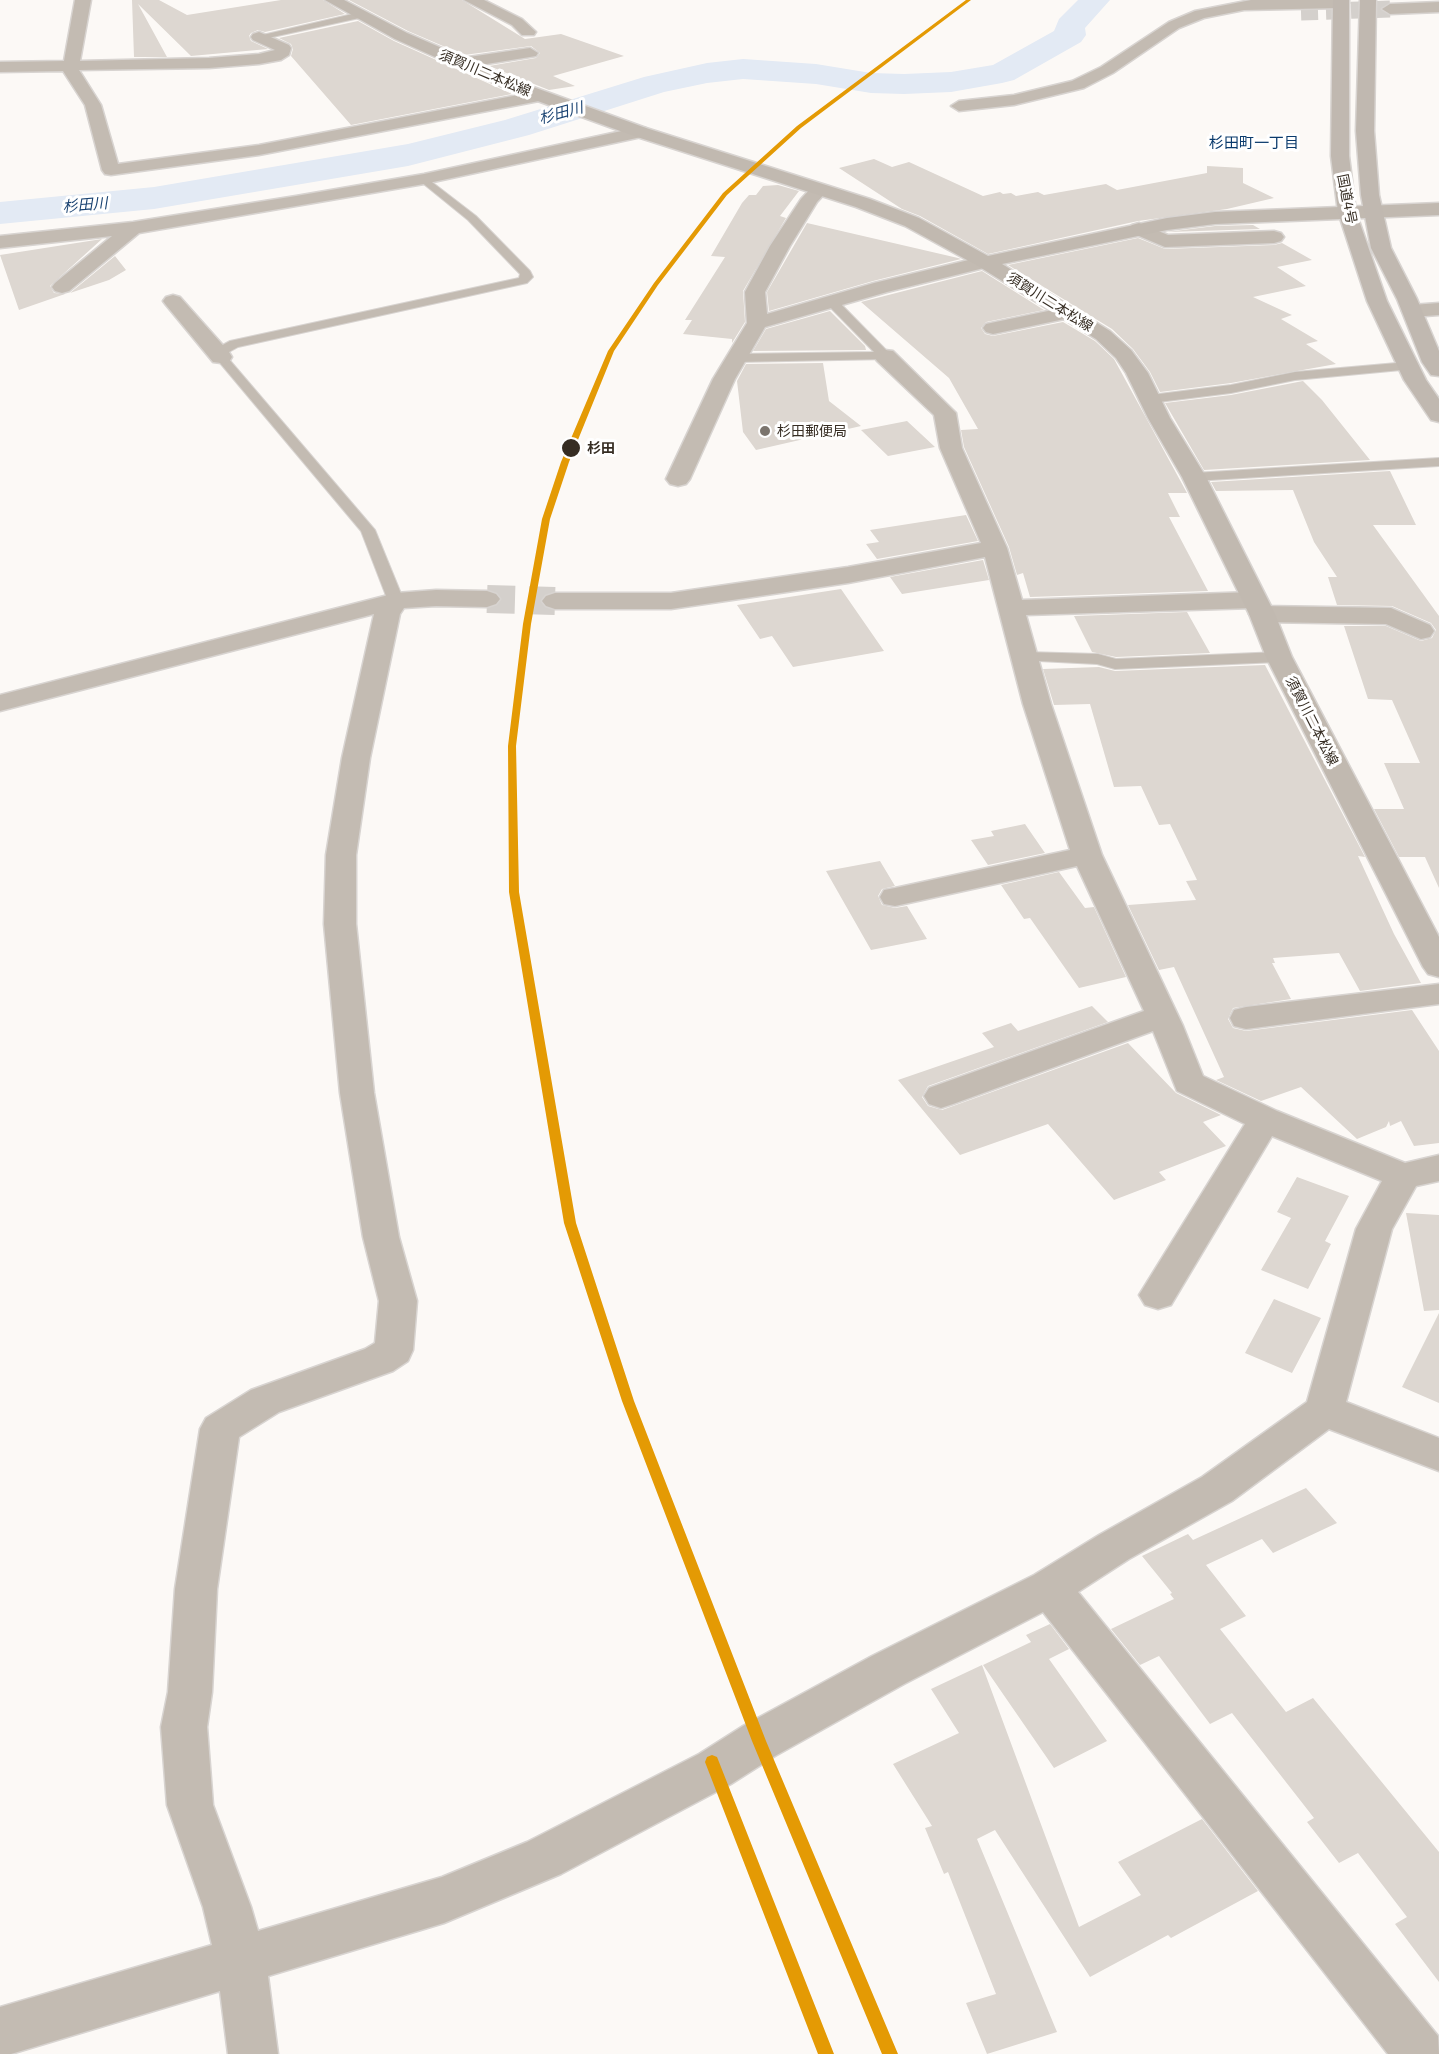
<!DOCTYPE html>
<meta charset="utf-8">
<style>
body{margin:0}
canvas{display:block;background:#fcf9f6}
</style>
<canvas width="1439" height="2054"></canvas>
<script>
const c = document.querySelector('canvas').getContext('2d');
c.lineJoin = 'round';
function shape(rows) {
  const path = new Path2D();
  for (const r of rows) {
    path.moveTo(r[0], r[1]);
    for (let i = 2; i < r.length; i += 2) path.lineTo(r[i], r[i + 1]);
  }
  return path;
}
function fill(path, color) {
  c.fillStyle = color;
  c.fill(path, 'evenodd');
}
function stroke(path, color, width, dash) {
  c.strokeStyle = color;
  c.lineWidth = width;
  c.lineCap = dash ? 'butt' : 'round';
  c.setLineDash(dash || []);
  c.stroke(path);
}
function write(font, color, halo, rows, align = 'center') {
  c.font = font + ' "Exo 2","Noto Sans JP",sans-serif';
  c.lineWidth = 6;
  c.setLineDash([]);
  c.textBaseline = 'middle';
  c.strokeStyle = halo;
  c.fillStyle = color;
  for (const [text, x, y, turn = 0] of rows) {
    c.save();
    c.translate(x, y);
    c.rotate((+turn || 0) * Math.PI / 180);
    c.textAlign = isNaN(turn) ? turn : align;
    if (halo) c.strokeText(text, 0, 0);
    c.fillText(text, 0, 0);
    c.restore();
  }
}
const river = shape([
 [1078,0,1110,0,1085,28,1086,35,1081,42,1014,80,1002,83,951,92,904,94,871,93,816,84,743,79,707,83,664,92,529,135,408,166,154,209,0,224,0,202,154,187,408,144,505,120,644,77,707,63,743,59,816,64,871,73,904,74,951,72,993,65,1054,31,1059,19,1078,0]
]);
const building = shape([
 [132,0,159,0,187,15,281,0,323,0,345,14,265,32,258,30,251,33,249,36,251,41,268,49,191,56,138,4,167,57,134,57],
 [349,0,462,0,525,39,561,34,624,56,553,76,575,86,549,90,489,66,536,58,540,53,531,46,464,55,408,31],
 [358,21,394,41,512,94,351,125,291,56,293,49,291,44,279,38],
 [874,159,892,167,909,162,983,196,1000,192,1003,194,1011,193,1016,196,1038,192,1044,195,1106,184,1117,190,1207,173,1207,166,1243,168,1243,183,1274,198,1227,209,1138,221,988,254,920,216,902,209,839,168],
 [778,185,799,191,780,216,786,218,743,291,745,322,732,343,732,339,683,334,692,320,685,320,725,257,711,256,742,203,749,195,756,195,763,186],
 [807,223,958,258,961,259,873,281,769,311,767,292],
 [1253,225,1260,229,1167,232,1215,226],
 [1138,238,1165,249,1274,245,1282,243,1312,260,1277,267,1306,286,1253,297,1292,315,1281,319,1318,341,1306,344,1336,364,1231,383,1160,392,1150,372,1133,349,1112,329,1008,265],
 [102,239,50,286,54,293,65,294,19,310,0,255],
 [115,256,126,270,109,280,70,293],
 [982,271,1044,310,986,322,981,328,985,334,993,336,1063,322,1095,341,1114,359,1187,493,1168,493,1180,517,1169,517,1208,591,1030,597,1023,573,1017,575,1009,547,964,447,961,430,978,429,949,378,861,302],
 [830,311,865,346,866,350,753,351,766,329],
 [823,363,829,401,861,426,756,450,743,432,737,381,746,364],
 [1303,381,1322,400,1370,460,1204,470,1165,403,1231,395],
 [907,421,935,447,888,456,861,430],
 [1390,471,1416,525,1373,525,1439,616,1439,888,1425,857,1399,857,1374,809,1404,809,1384,763,1420,763,1392,700,1368,699,1344,626,1386,626,1421,641,1432,638,1436,630,1431,623,1392,606,1337,605,1328,577,1337,577,1314,542,1293,490,1216,491,1211,482],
 [966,515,978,541,877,559,866,544,879,542,870,530],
 [983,560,989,580,902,594,890,577],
 [841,589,884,651,793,667,772,636,760,639,737,605],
 [1187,612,1210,653,1116,657,1092,652,1074,616],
 [1265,665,1365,857,1358,856,1394,934,1421,983,1360,991,1339,953,1273,958,1275,963,1272,963,1291,999,1233,1008,1228,1019,1233,1028,1246,1031,1412,1010,1439,1051,1439,1143,1414,1146,1401,1121,1390,1126,1389,1121,1386,1127,1357,1139,1301,1087,1261,1101,1216,1080,1224,1077,1174,967,1159,970,1128,905,1196,900,1186,881,1197,880,1170,824,1159,825,1141,786,1114,787,1090,704,1054,705,1043,669,1099,667,1115,671],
 [1025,824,1045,853,988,865,971,840,994,836,991,831],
 [880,861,895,886,882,889,878,896,882,905,895,908,907,906,927,939,871,950,826,871],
 [1059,872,1085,908,1094,907,1126,977,1079,988,1030,918,1024,919,1001,885],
 [1092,1006,1108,1022,928,1086,922,1097,928,1106,942,1110,1128,1043,1176,1093,1221,1115,1203,1122,1226,1146,1159,1172,1166,1180,1114,1200,1048,1124,960,1155,898,1080,994,1047,982,1033,1011,1023,1018,1031],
 [1297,1177,1349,1196,1325,1241,1331,1244,1308,1289,1261,1270,1291,1218,1277,1212],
 [1406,1213,1439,1215,1439,1310,1424,1311],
 [1274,1299,1321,1318,1292,1373,1245,1353],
 [1439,1313,1439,1403,1402,1387],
 [1306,1488,1337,1523,1273,1553,1262,1539,1206,1565,1246,1616,1220,1629,1286,1712,1313,1698,1439,1852,1439,1982,1395,1924,1407,1917,1358,1853,1339,1863,1307,1822,1314,1818,1232,1713,1210,1724,1159,1656,1140,1665,1111,1629,1174,1599,1170,1594,1172,1593,1142,1556,1188,1534,1193,1540],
 [1050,1624,1069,1649,1049,1659,1107,1741,1054,1768,983,1665,1031,1642,1026,1635],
 [982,1665,1079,1927,1141,1895,1118,1862,1202,1819,1258,1891,1171,1938,1168,1935,1090,1977,995,1830,977,1839,1057,2032,987,2054,966,2003,996,1994,948,1872,944,1874,925,1828,932,1826,893,1764,959,1733,931,1689]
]);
const streetTunnelFar1 = shape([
 [1301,12,1390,9]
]);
const streetTunnel = shape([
 [487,599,555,601]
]);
const lane = shape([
 [361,12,364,13,364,17,259,40,254,37,361,12],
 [424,176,476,216,530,271,533,277,527,283,238,347,229,352,227,357,375,530,404,601,396,606,388,601,361,531,215,357,219,347,230,341,519,278,520,274,468,220,420,181,420,177,424,176],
 [831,297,835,298,889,353,891,356,889,359,736,362,730,358,736,354,874,352,827,304,827,298,831,297],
 [1408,362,1414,366,1412,369,1295,380,1231,393,1151,403,1145,399,1151,395,1231,385,1295,372,1408,362],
 [1439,458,1439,466,1194,481,1187,477,1194,473,1439,458],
 [1025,652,1098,654,1116,659,1279,652,1287,657,1279,662,1115,669,1097,664,1019,660,1017,657,1025,652]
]);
const street = shape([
 [75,0,91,0,80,61,209,58,259,54,275,50,253,40,251,37,253,34,259,32,289,45,291,48,289,55,281,60,259,64,209,68,79,70,101,105,118,164,259,145,539,91,547,96,539,101,259,155,111,175,105,174,102,170,85,105,63,71,0,72,0,62,64,61,75,0],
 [464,0,484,0,522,19,536,32,534,35,522,35,512,25,464,0],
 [1251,0,1346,0,1349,3,1341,8,1244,10,1204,18,1179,28,1113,73,1084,88,1014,105,959,111,951,106,959,101,1014,95,1072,81,1101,67,1169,22,1195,11,1251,0],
 [1439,2,1439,12,1390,14,1382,9,1390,4,1439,2],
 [530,48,538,53,536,56,462,68,454,63,462,58,530,48],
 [640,127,646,128,649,132,646,136,424,184,139,233,69,291,62,293,55,291,52,287,55,283,112,236,0,248,0,236,133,222,296,196,424,174,640,127],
 [819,184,825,186,828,190,817,202,790,246,765,292,767,314,874,283,985,256,992,258,995,262,992,266,887,292,765,327,735,379,690,479,686,484,678,486,670,484,666,479,713,379,747,323,745,292,770,246,801,199,813,186,819,184],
 [1139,223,1168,235,1274,231,1281,233,1284,237,1281,241,1274,243,1165,247,1132,233,1129,229,1132,225,1139,223],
 [173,295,180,297,229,352,232,357,229,362,221,363,213,362,166,305,163,301,166,297,173,295],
 [1439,303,1439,315,1412,317,1405,315,1402,311,1405,307,1412,305,1439,303],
 [1067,307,1074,309,1077,313,1074,317,993,334,986,332,983,328,986,324,1067,307],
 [885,350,893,351,956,413,962,448,1007,548,1022,600,1254,592,1263,595,1267,600,1263,605,1254,608,1026,615,1051,704,1102,855,1183,1026,1203,1076,1277,1111,1405,1163,1439,1155,1439,1181,1416,1186,1392,1229,1346,1402,1439,1438,1439,1471,1329,1429,1232,1501,1129,1559,1078,1592,1438,2036,1439,2054,1388,2054,1043,1612,904,1684,775,1756,731,1784,561,1874,444,1923,268,1976,278,2054,228,2054,220,1991,11,2054,0,2054,0,2007,212,1945,203,1907,167,1805,161,1727,168,1692,175,1589,200,1429,206,1418,251,1390,365,1349,375,1343,379,1301,363,1237,340,1093,324,924,326,855,342,758,374,614,0,711,0,695,396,593,436,590,487,591,496,594,500,599,496,604,487,607,436,606,404,608,400,614,370,758,356,855,356,924,374,1093,399,1237,417,1301,413,1350,408,1361,393,1371,279,1412,239,1437,217,1589,212,1692,207,1727,213,1805,251,1907,258,1931,442,1877,527,1842,699,1754,743,1726,872,1656,1034,1575,1099,1535,1202,1477,1307,1402,1356,1229,1382,1181,1272,1136,1171,1305,1158,1309,1145,1305,1139,1295,1245,1124,1177,1091,1153,1031,953,1104,941,1108,929,1104,924,1096,929,1088,1144,1011,1077,866,895,906,884,904,880,897,884,890,895,888,1070,850,1023,704,985,557,848,583,671,609,555,609,546,606,542,601,546,596,555,593,671,593,848,567,981,543,940,448,934,415,877,361,874,356,877,351,885,350],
 [1262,606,1391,608,1430,625,1434,631,1430,637,1421,639,1386,624,1262,622,1253,619,1249,614,1253,609,1262,606],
 [1439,984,1439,1004,1246,1029,1234,1026,1230,1018,1234,1010,1246,1007,1439,984]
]);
const secondary = shape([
 [325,0,344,0,407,33,525,84,646,128,870,199,919,218,988,256,1167,218,1215,212,1439,203,1439,215,1215,224,1167,230,1002,264,1110,331,1131,350,1148,373,1170,418,1206,477,1275,614,1292,657,1439,937,1439,977,1428,974,1423,967,1266,657,1249,614,1182,477,1148,418,1126,373,1116,358,1096,339,978,266,905,226,856,207,634,136,513,92,395,39,325,0]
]);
const highway = shape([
 [1333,0,1349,0,1349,156,1356,212,1387,301,1426,380,1439,399,1439,422,1431,420,1404,380,1367,301,1338,212,1331,156,1333,0],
 [1360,0,1376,0,1374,131,1379,195,1391,248,1417,299,1439,351,1439,376,1431,375,1422,362,1397,299,1371,248,1361,195,1356,131,1360,0]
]);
const rail1 = shape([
 [966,0,971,0,801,128,727,195,658,285,614,351,569,462,550,519,531,624,516,746,519,892,576,1223,634,1401,766,1741,898,2054,882,2054,752,1741,622,1401,564,1223,509,892,508,746,523,624,542,519,561,462,608,351,654,283,723,193,797,126,966,0],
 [712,1755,717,1757,719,1762,834,2054,818,2054,705,1762,707,1757,712,1755]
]);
const markers = [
 [765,431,6,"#7b746d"],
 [571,448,10,"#362d23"]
];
const farStreetnames = [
 ["須賀川二本松線",485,73,23],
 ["国道4号",1347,199,79],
 ["須賀川二本松線",1050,302,32],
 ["須賀川二本松線",1312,721,63]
];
const farPoinames = [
 ["杉田郵便局",777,431]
];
const farStopnames = [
 ["杉田",587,448]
];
const farWaternames = [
 ["杉田川",561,113,-15],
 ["杉田川",85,205,-5]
];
const farNeighbourhoodnames = [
 ["杉田町一丁目",1254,143]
];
fill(river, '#e3eaf4');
fill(building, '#ddd7d1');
stroke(streetTunnelFar1, '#d4d0cc', 17, [17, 8]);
stroke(streetTunnel, '#d4d0cc', 28, [28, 14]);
stroke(lane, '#d8d4d1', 2);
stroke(street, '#d8d4d1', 3);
stroke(secondary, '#d8d4d1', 3);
stroke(highway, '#d8d4d1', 3);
fill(lane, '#c3bbb2');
fill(street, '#c3bbb2');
fill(secondary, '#c1b9b0');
fill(highway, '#c0b8b0');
fill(rail1, '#e49a04');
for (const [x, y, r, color] of markers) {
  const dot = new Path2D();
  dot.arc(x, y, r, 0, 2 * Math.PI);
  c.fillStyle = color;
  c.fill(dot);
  stroke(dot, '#fff', 2);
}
write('14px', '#362d23', '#fff', farStreetnames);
write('14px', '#362d23', '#fff', farPoinames, 'left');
write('bold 14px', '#362d23', '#fff', farStopnames, 'left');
write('italic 15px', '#194271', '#fff', farWaternames);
write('15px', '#0a3a6c', '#fff', farNeighbourhoodnames);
</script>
